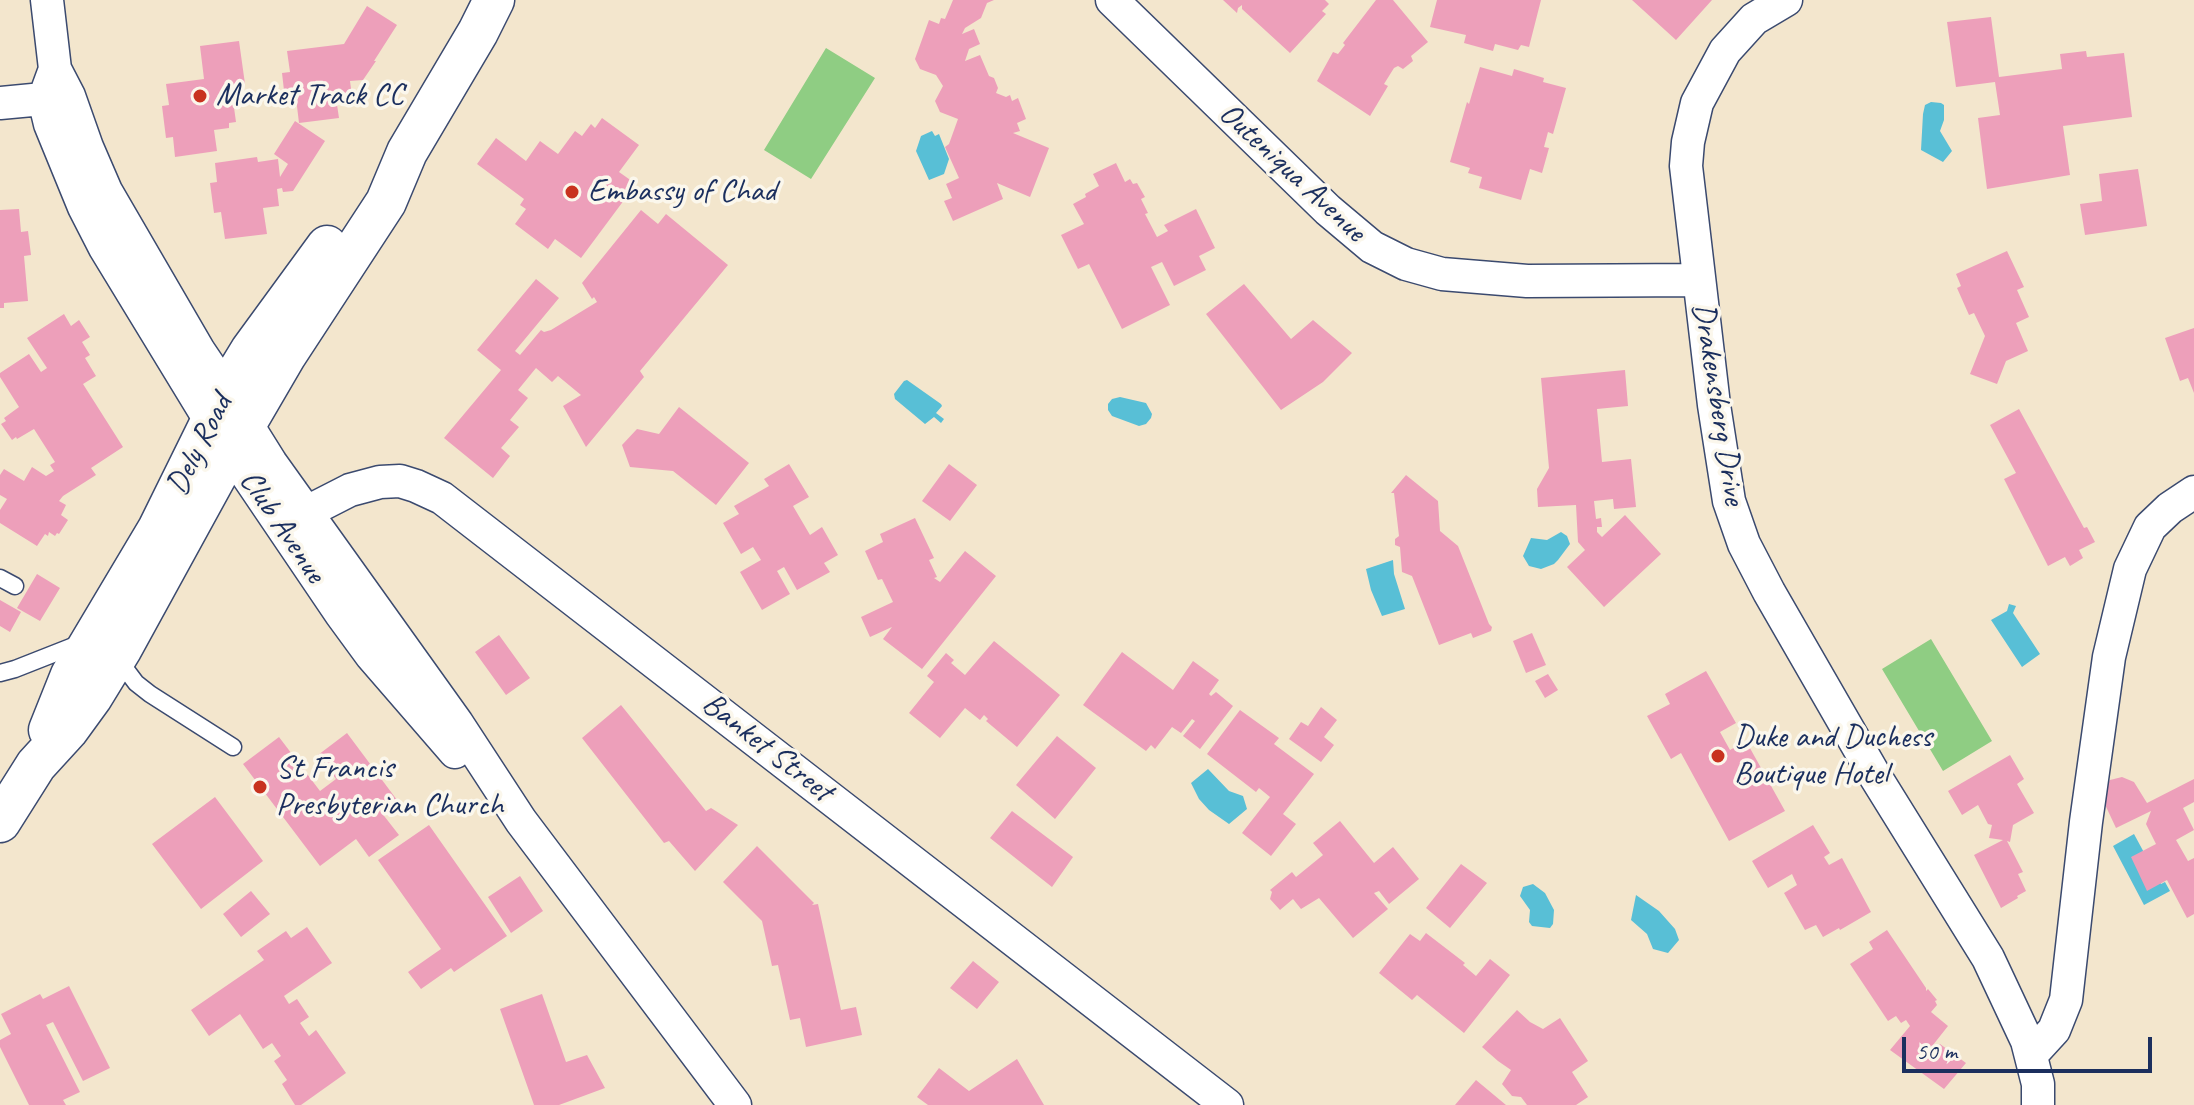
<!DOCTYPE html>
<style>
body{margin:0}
#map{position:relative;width:2194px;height:1105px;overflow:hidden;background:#f3e6cd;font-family:Caveat,sans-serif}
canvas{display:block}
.scale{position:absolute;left:1902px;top:1037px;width:250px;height:36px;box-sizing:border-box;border:4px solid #1b2f5e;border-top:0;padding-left:10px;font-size:24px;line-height:28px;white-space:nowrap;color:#1b2f5e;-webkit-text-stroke:6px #fbf7ec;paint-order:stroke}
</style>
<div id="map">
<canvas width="2194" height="1105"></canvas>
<div class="scale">50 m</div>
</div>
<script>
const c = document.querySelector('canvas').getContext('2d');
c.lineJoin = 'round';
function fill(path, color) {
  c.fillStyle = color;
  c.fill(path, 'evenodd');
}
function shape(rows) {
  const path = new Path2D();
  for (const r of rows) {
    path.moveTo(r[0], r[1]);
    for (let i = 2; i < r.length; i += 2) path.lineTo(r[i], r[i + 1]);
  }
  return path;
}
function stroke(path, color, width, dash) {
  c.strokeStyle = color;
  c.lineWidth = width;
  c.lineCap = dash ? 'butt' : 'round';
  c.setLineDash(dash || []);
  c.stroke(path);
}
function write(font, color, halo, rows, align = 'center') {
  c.font = font + ' Caveat,sans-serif';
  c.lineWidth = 7;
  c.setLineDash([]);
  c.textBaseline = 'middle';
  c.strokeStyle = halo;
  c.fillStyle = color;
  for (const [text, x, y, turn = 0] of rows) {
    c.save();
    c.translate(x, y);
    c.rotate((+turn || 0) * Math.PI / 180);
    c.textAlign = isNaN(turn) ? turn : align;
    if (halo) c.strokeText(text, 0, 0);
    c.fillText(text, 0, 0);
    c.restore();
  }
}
const green = shape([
 [826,48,875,78,811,179,764,150],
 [1931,639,1992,741,1943,771,1882,669]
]);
const water = shape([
 [1931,102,1941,103,1944,105,1944,120,1940,131,1952,151,1943,162,1921,150,1923,114,1925,105],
 [932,131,935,136,939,134,949,159,944,174,929,180,916,151,921,136],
 [907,380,941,404,942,406,936,413,944,419,941,423,934,417,925,424,895,399,894,394,904,381],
 [1120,397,1146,403,1152,414,1151,418,1146,424,1139,426,1112,416,1108,410,1108,404,1112,399],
 [1561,532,1567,536,1570,544,1558,560,1554,564,1541,569,1529,566,1523,556,1531,538,1547,540],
 [1393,560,1394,574,1405,609,1382,616,1371,590,1366,569],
 [2009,604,2016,606,2013,613,2040,654,2022,667,1991,620,2007,611],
 [1208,769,1229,791,1243,796,1247,809,1229,824,1209,810,1199,799,1191,783],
 [2134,834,2161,884,2165,882,2170,891,2144,905,2113,846],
 [1533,884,1545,893,1554,910,1553,924,1550,928,1532,926,1529,922,1530,910,1520,896,1523,887],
 [1636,895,1659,911,1675,929,1679,940,1668,953,1653,949,1647,934,1631,920]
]);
const building = shape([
 [953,0,994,0,987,3,981,18,965,28,962,34,974,29,980,44,969,49,965,61,980,55,989,76,994,78,998,88,996,93,1006,97,1010,95,1012,101,1018,98,1026,119,1017,123,1020,131,1013,133,1049,148,1030,197,997,183,1003,199,953,221,944,201,952,198,946,184,959,178,945,147,949,144,958,119,940,112,935,101,943,86,936,75,920,69,915,59,929,20,939,24,941,18,945,19],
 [1223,0,1325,0,1329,4,1322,11,1326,14,1290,53,1242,9,1242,5,1238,8,1237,13],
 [1376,0,1393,0,1428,42,1411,56,1413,61,1403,69,1398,66,1394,68,1384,84,1388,86,1370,116,1317,81,1333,52,1338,54,1345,45,1343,43],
 [1437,0,1541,0,1529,47,1521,45,1518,50,1495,44,1493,51,1464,43,1466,35,1430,27],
 [1632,0,1712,0,1676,40],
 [367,6,397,25,374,61,376,61,363,80,350,81,352,96,336,98,339,118,299,123,296,98,285,99,282,73,290,72,287,51,344,44],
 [1991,17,1999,77,2062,69,2060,54,2086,51,2087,57,2124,53,2132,117,2063,126,2070,175,1987,189,1978,118,2000,115,1995,82,1956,87,1947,22],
 [239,41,245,84,231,86,236,122,229,123,229,128,214,130,217,151,175,157,173,137,166,138,162,106,169,105,166,84,204,79,200,46],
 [1480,67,1512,76,1514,69,1544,78,1543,82,1566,88,1553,134,1548,132,1544,147,1549,148,1542,173,1530,169,1521,200,1479,188,1482,177,1468,173,1470,168,1450,162,1467,102,1469,104],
 [602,118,639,145,619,172,636,184,581,258,555,239,548,249,515,224,526,209,520,205,524,199,477,164,496,138,526,161,540,141,558,154,575,131,582,136,591,124,595,128],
 [295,121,325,141,293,191,283,192,282,188,277,189,279,206,263,208,267,234,225,239,221,212,214,213,210,183,217,182,215,163,257,157,258,162,278,159,280,177,288,164,274,154],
 [1116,163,1125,182,1130,179,1133,184,1137,183,1145,197,1141,199,1148,213,1145,214,1157,237,1168,231,1164,225,1196,209,1215,248,1199,256,1206,270,1174,286,1162,262,1151,267,1170,305,1122,329,1089,264,1078,269,1061,235,1084,224,1073,204,1086,197,1085,194,1099,186,1093,174],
 [2138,169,2147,226,2085,235,2080,204,2102,201,2099,174],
 [19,209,21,232,28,231,31,255,24,256,28,301,4,303,4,308,0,308,0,210],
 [641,210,658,224,666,214,728,265,640,371,644,377,586,447,563,406,581,395,558,376,552,382,536,368,518,390,528,398,510,420,519,427,501,448,510,456,493,478,444,438,501,370,477,350,536,279,559,298,515,351,520,355,541,330,544,332,551,330,597,302,594,297,592,299,582,283],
 [2007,251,2024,287,2017,290,2029,317,2016,323,2028,351,2006,361,1997,384,1970,374,1985,336,1974,313,1969,315,1957,288,1961,286,1956,274],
 [1244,284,1291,339,1313,320,1352,353,1323,382,1281,410,1206,314],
 [64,314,71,326,79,320,90,337,82,342,90,355,85,358,96,376,83,384,123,447,91,468,96,475,63,496,59,501,66,505,61,515,68,520,59,534,57,533,55,536,49,532,48,536,45,534,37,546,0,523,0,510,7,499,0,495,0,475,4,469,24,481,32,467,46,476,54,471,50,465,55,462,34,429,17,439,16,437,12,440,1,424,6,421,4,418,19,407,0,377,0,373,29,354,41,372,47,368,27,338],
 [2194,328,2194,393,2188,378,2180,381,2165,338],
 [1625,370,1628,406,1597,409,1602,462,1631,459,1636,507,1614,509,1613,499,1594,501,1596,519,1601,518,1602,527,1597,527,1597,532,1602,537,1625,515,1661,554,1604,607,1567,567,1585,550,1578,542,1576,505,1538,507,1537,489,1549,468,1541,378],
 [679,407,749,463,716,505,673,471,630,467,622,445,637,429,659,434],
 [2019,409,2084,528,2087,527,2095,542,2079,550,2083,558,2070,566,2065,557,2048,566,2004,479,2016,473,1990,425],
 [789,464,809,497,793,506,810,535,822,527,838,555,824,563,830,572,797,590,784,567,777,571,790,594,762,610,740,572,761,560,753,547,741,554,723,523,739,514,734,506,769,486,764,479],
 [949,464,977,485,950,521,922,501],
 [1406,475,1438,501,1440,531,1458,546,1489,624,1492,627,1491,631,1473,638,1471,633,1439,645,1412,576,1402,572,1400,547,1395,545,1395,539,1399,536,1394,493,1391,493],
 [915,518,934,558,929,560,937,577,934,578,940,582,965,551,996,576,922,669,883,639,892,627,870,637,861,617,893,602,882,579,878,580,865,551,883,542,880,534],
 [37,574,60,588,40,621,17,608],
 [0,600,21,612,10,632,0,626],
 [1532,633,1546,665,1526,673,1513,641],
 [499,635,530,678,506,695,475,652],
 [994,641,1060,695,1017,747,986,721,988,719,984,715,980,720,965,708,940,738,909,713,934,682,927,676,946,653,954,660,951,663,965,675],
 [1122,652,1173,690,1193,661,1219,680,1209,694,1211,696,1216,692,1233,706,1200,749,1183,736,1195,721,1192,719,1181,733,1172,727,1155,749,1151,745,1146,751,1083,705],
 [1706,671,1736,723,1720,732,1730,750,1746,741,1785,811,1729,841,1681,753,1671,759,1647,716,1670,704,1665,694],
 [1548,674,1558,690,1545,698,1535,681],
 [621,705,706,811,711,808,738,825,695,871,669,841,664,843,582,738],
 [1321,707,1337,720,1324,737,1334,745,1321,762,1289,739,1301,722,1308,726],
 [1240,710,1279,738,1274,744,1314,774,1283,814,1296,824,1271,856,1242,833,1270,797,1259,788,1256,792,1207,754],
 [347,733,397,800,381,812,399,835,369,857,356,839,320,866,243,764,279,737,320,791,336,779,318,755],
 [1057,736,1096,768,1055,819,1016,785],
 [2010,755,2024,779,2017,784,2034,813,2013,825,2010,842,2007,841,2023,872,2018,874,2026,891,2017,896,2018,898,2001,908,1974,855,2003,840,1989,838,1992,825,1988,824,1978,805,1962,815,1948,791],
 [2122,777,2134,782,2147,803,2194,779,2194,802,2183,808,2194,830,2176,840,2188,861,2194,858,2194,914,2187,918,2167,880,2147,891,2131,857,2156,844,2146,824,2151,811,2116,828,2101,796,2110,780],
 [215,797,263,861,201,909,152,844],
 [1012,811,1073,857,1052,887,990,838],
 [1340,821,1374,863,1393,847,1419,879,1389,904,1379,891,1374,893,1388,909,1353,938,1319,898,1301,909,1293,899,1280,910,1270,899,1272,892,1270,890,1292,872,1296,877,1323,855,1313,843],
 [429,825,507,936,454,972,451,968,421,989,408,972,441,949,378,860],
 [1813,825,1830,853,1824,857,1829,865,1842,858,1871,912,1840,930,1839,928,1823,937,1816,925,1805,930,1784,893,1797,885,1792,874,1768,888,1752,861],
 [757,846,814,903,812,905,818,904,841,1010,856,1007,862,1035,806,1047,800,1018,790,1020,778,965,772,966,762,921,723,882],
 [1461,864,1487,883,1450,928,1426,908],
 [520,876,543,911,511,933,488,897],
 [251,891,270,914,241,937,223,914],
 [307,927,332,963,284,996,289,1004,297,999,309,1017,300,1023,309,1036,316,1030,346,1073,301,1105,295,1105,282,1084,287,1080,274,1061,281,1056,272,1043,263,1049,240,1014,209,1036,191,1010,264,960,257,951,286,931,291,938],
 [1887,930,1926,988,1926,991,1928,989,1937,1000,1935,1001,1937,1005,1931,1012,1948,1026,1933,1045,1937,1048,1940,1044,1966,1063,1944,1089,1890,1050,1910,1026,1906,1020,1901,1023,1896,1016,1888,1021,1850,964,1873,949,1869,942],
 [1426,933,1465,963,1463,965,1476,976,1490,959,1510,975,1464,1033,1417,995,1412,1000,1379,973,1410,934,1420,941],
 [973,961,999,982,977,1009,950,988],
 [69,986,110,1068,83,1081,53,1022,46,1025,80,1092,63,1100,66,1105,29,1105,0,1047,0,1040,11,1034,1,1014,40,994,43,999],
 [542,994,566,1062,587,1055,605,1088,559,1105,534,1105,500,1009],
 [1517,1010,1530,1022,1543,1029,1560,1018,1588,1061,1572,1072,1588,1097,1576,1105,1527,1105,1521,1097,1512,1096,1502,1084,1511,1070,1498,1061,1482,1047],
 [1017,1059,1044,1105,928,1105,917,1097,939,1068,969,1091],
 [1476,1080,1506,1105,1455,1105]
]);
const service = shape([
 [0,578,15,586],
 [118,659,136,683,150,694,233,747],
 [0,673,15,669,81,643]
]);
const minor = shape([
 [47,0,55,69,69,96,87,147,106,191,199,351,226,391,271,463,457,723,521,821,735,1105],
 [1112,0,1328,210,1372,247,1406,264,1442,274,1527,281,1699,280],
 [1786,0,1754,19,1725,51,1697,103,1688,142,1686,166,1714,405,1729,501,1744,544,1769,592,1875,776,1988,958,2027,1041,2038,1084,2038,1105],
 [55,69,44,99,50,124,84,207,105,248,211,422,341,614,371,655,455,752],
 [0,103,64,97],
 [284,527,305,513,350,490,380,482,400,481,416,486,442,498,1227,1105],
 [2032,1054,2054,1030,2066,1000,2086,822,2109,657,2130,569,2150,527,2170,508,2194,492]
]);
const tertiary = shape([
 [49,730,71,675,158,529,226,391,251,350,327,246],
 [0,822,36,765,68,730,92,697,122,648,230,451,286,355,386,202,407,152,478,32,494,0]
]);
const markers = [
 [200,96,8,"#c8321e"],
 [572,192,8,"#c8321e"],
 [1718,756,8,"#c8321e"],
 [260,787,8,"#c8321e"]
];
const poiNames = [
 ["Market Track CC",216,96],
 ["Embassy of Chad",588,192],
 ["Duke and Duchess",1734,738],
 ["Boutique Hotel",1734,775],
 ["St Francis",276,769],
 ["Presbyterian Church",276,806]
];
const streetNames = [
 ["Outeniqua Avenue",1292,173,43],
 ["Drakensberg Drive",1718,404,81],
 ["Dely Road",200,445,-63],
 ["Club Avenue",282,527,56],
 ["Banket Street",767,748,38]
];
fill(green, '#8fcd83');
fill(water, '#58bfd6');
fill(building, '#ed9fba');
stroke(service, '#3b4a6f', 19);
stroke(minor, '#3b4a6f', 35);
stroke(tertiary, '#3b4a6f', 43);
stroke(service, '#fff', 16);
stroke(minor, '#fff', 32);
stroke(tertiary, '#fff', 40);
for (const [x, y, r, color] of markers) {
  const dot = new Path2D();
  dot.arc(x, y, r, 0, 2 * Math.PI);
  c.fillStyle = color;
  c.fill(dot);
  stroke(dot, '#fbf7ec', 3);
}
write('32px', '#1b2f5e', '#fbf7ec', poiNames, 'left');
write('32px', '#1b2f5e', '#fbf7ec', streetNames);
</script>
